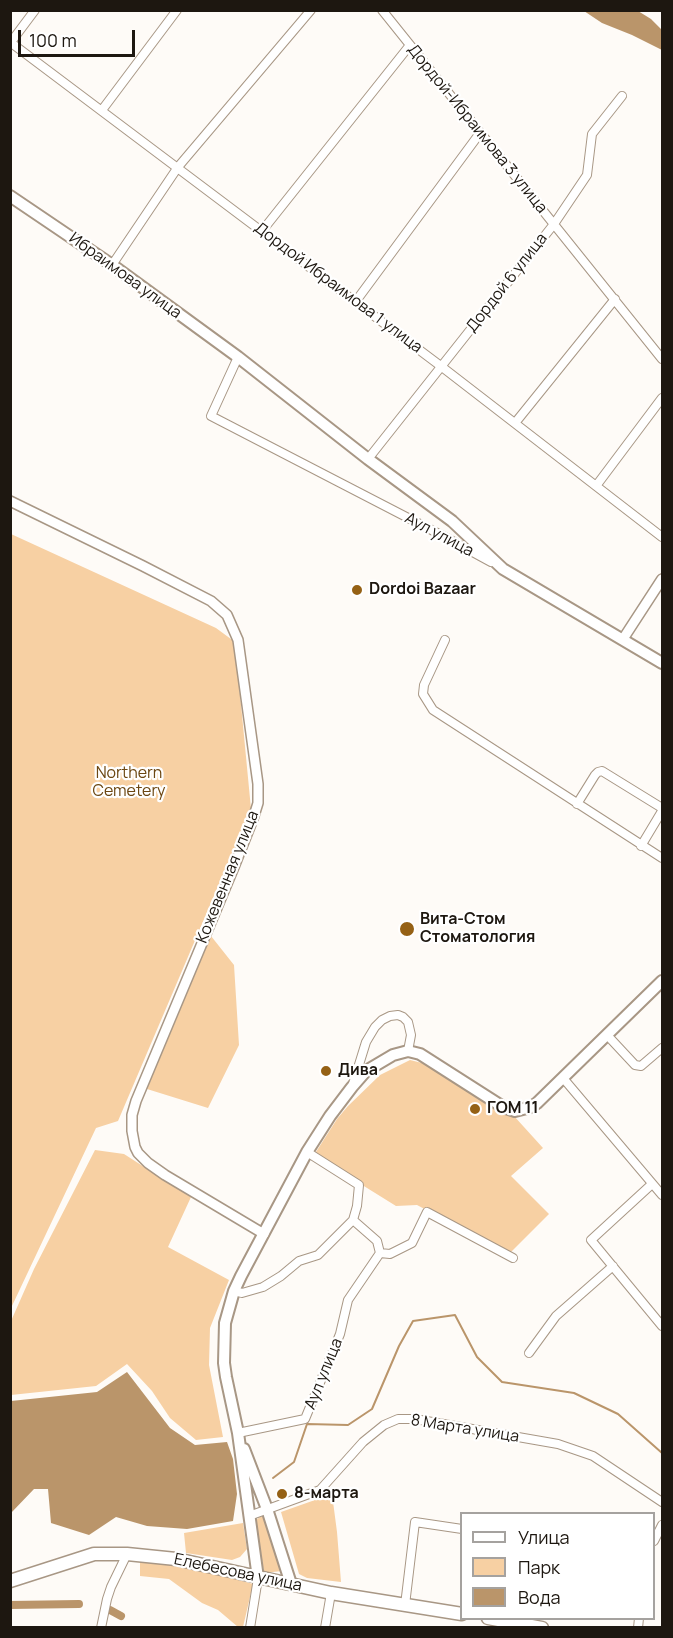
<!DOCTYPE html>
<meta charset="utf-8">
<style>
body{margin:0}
#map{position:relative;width:673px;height:1638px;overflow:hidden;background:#fefbf7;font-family:Manrope,sans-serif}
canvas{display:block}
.frame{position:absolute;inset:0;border:12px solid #1d1710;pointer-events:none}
.legend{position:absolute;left:460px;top:1512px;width:195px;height:108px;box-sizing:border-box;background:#fff;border:2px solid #a5a29f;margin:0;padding:8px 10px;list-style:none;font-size:18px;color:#1d1710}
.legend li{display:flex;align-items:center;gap:12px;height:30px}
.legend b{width:30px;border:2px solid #a5a29f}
.scale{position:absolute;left:18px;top:30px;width:117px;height:27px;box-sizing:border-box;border:3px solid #1d1710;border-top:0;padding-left:8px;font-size:18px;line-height:21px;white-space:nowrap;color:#1d1710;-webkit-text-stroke:4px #fff;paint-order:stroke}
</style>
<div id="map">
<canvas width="673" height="1638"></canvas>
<div class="frame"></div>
<ul class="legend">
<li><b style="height:8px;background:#fff"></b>Улица</li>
<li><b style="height:16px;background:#f7d0a3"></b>Парк</li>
<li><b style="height:16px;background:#ba956a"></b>Вода</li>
</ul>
<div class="scale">100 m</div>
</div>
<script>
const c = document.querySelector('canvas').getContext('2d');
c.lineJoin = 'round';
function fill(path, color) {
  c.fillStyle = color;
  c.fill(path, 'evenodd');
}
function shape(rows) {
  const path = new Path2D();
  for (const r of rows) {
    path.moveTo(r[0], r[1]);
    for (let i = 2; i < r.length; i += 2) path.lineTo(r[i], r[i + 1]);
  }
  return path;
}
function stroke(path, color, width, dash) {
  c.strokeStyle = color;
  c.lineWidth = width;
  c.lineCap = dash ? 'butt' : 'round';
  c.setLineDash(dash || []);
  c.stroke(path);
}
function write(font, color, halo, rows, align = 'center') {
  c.font = font + ' Manrope,sans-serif';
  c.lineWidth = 4.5;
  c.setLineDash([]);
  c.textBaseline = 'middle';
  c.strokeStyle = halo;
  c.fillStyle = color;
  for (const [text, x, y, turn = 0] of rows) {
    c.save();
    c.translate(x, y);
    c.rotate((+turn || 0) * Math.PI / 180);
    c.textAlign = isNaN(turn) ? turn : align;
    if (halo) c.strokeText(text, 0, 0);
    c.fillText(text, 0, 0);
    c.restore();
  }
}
const green = shape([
 [11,534,216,628,235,642,251,809,118,1121,96,1128,11,1308],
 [211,936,234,965,239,1045,208,1108,147,1089],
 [410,1060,422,1063,445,1075,497,1111,514,1116,543,1148,511,1176,549,1214,509,1254,417,1205,396,1206,314,1155,337,1119,348,1106,380,1075],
 [95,1150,124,1154,191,1197,168,1247,229,1280,210,1328,209,1365,223,1437,196,1440,170,1418,152,1391,127,1364,96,1386,11,1395,11,1321,34,1269],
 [332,1494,337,1532,341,1582,307,1578,299,1574,281,1512],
 [261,1516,264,1518,282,1571,264,1573,256,1520],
 [243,1523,247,1549,240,1557,232,1560,186,1553,184,1533],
 [140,1560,179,1563,253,1584,243,1627,238,1627,218,1610,202,1603,169,1579,140,1576]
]);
const water = shape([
 [584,11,638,11,651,19,662,30,662,50,632,35,602,23],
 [127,1372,170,1428,195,1445,227,1442,233,1459,237,1494,233,1521,187,1529,147,1526,116,1517,89,1535,51,1523,48,1489,34,1489,11,1513,11,1401,97,1392]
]);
const stream = shape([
 [273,1478,294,1462,307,1424,348,1425,372,1409,399,1346,413,1321,455,1315,477,1357,502,1382,574,1393,618,1414,662,1453]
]);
const canal = shape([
 [10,1605,79,1604],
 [110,1610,121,1616]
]);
const minor = shape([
 [382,10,662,359],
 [10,42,442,367,662,537],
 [11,42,35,10],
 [102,110,177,10],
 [262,231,410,45],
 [112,265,178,167,311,10],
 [356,301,480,133],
 [238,357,211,416,445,537,491,562],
 [515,423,615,299],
 [368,459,554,224,587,175,592,134,622,96],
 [596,486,662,398],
 [445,640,424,685,423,694,433,710,662,858],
 [577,804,595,775,598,772,602,771,662,808],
 [641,846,662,811],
 [607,1035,635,1065,641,1066,662,1048],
 [563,1078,662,1195],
 [353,1084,366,1042,375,1027,382,1020,390,1016,398,1015,403,1017,408,1022,411,1035,408,1051],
 [652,1184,591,1240,662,1326],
 [380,1253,390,1254,412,1243,427,1212,513,1258],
 [234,1291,242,1293,263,1287,281,1276,299,1261,318,1255,353,1220],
 [529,1353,556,1316,613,1266],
 [238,1433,305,1419,340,1334,348,1300,380,1253,377,1241,353,1220,357,1206,359,1185,307,1152],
 [249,1516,320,1490,363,1442,384,1425,398,1419,415,1419,558,1444,593,1456,662,1502],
 [654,1541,662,1525],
 [405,1605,415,1522,462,1529],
 [101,1628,107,1599,111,1587,127,1554],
 [250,1628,258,1578],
 [325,1628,331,1593],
 [638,1628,639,1618]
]);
const tertiary = shape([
 [10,501,143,566,211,601,227,615,238,640,258,784,258,803,253,819,234,867,136,1101,132,1115,132,1131,135,1147,138,1153,148,1163,165,1175,264,1234],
 [623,639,662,579]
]);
const secondary = shape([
 [10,196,112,265,238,357,368,459,452,521,503,569,662,663],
 [244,1449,267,1509,291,1584],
 [258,1578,238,1433,226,1377,224,1363,225,1323,234,1291,241,1276,307,1152,330,1116,352,1087,366,1071,393,1055,408,1051,420,1054,503,1107,515,1111,531,1107,537,1103,662,981]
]);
const primary = shape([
 [10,1581,94,1554,127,1554,176,1559,331,1593,462,1614],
 [488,1618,542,1628]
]);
const markers = [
 [357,590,6,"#956115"],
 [407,929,8,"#956115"],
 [326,1071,6,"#956115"],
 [475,1109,6,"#956115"],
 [282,1494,6,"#956115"]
];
const streetNames = [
 ["Дордой-Ибраимова 3 улица",477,129,51],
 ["Ибраимова улица",125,276,36],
 ["Дордой 6 улица",507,283,-52],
 ["Дордой Ибраимова 1 улица",338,288,37],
 ["Аул улица",439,535,28],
 ["Кожевенная улица",228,877,-68],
 ["Аул улица",324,1374,-68],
 ["8 Марта улица",465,1429,9],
 ["Елебесова улица",238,1573,12]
];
const poiNames = [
 ["Dordoi Bazaar",369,590],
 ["Вита-Стом",420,920],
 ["Стоматология",420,938],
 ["Дива",338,1071],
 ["ГОМ 11",487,1109],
 ["8-марта",294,1494]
];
const parkNames = [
 ["Northern",129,774],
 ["Cemetery",129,792]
];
fill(green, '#f7d0a3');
fill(water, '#ba956a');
stroke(stream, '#ba956a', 2);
stroke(canal, '#ba956a', 8);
stroke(minor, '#a89785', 10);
stroke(tertiary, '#a89785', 12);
stroke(secondary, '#a89785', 14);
stroke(primary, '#a89785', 15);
stroke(minor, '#fff', 8);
stroke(tertiary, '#fff', 9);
stroke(secondary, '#fff', 10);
stroke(primary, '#fff', 12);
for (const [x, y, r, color] of markers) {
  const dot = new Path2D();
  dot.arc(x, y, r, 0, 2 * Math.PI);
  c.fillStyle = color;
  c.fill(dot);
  stroke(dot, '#fff', 2);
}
write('16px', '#1d1710', '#fff', streetNames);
write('bold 16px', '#1d1710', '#fff', poiNames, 'left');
write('16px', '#6c4712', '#fff', parkNames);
</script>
